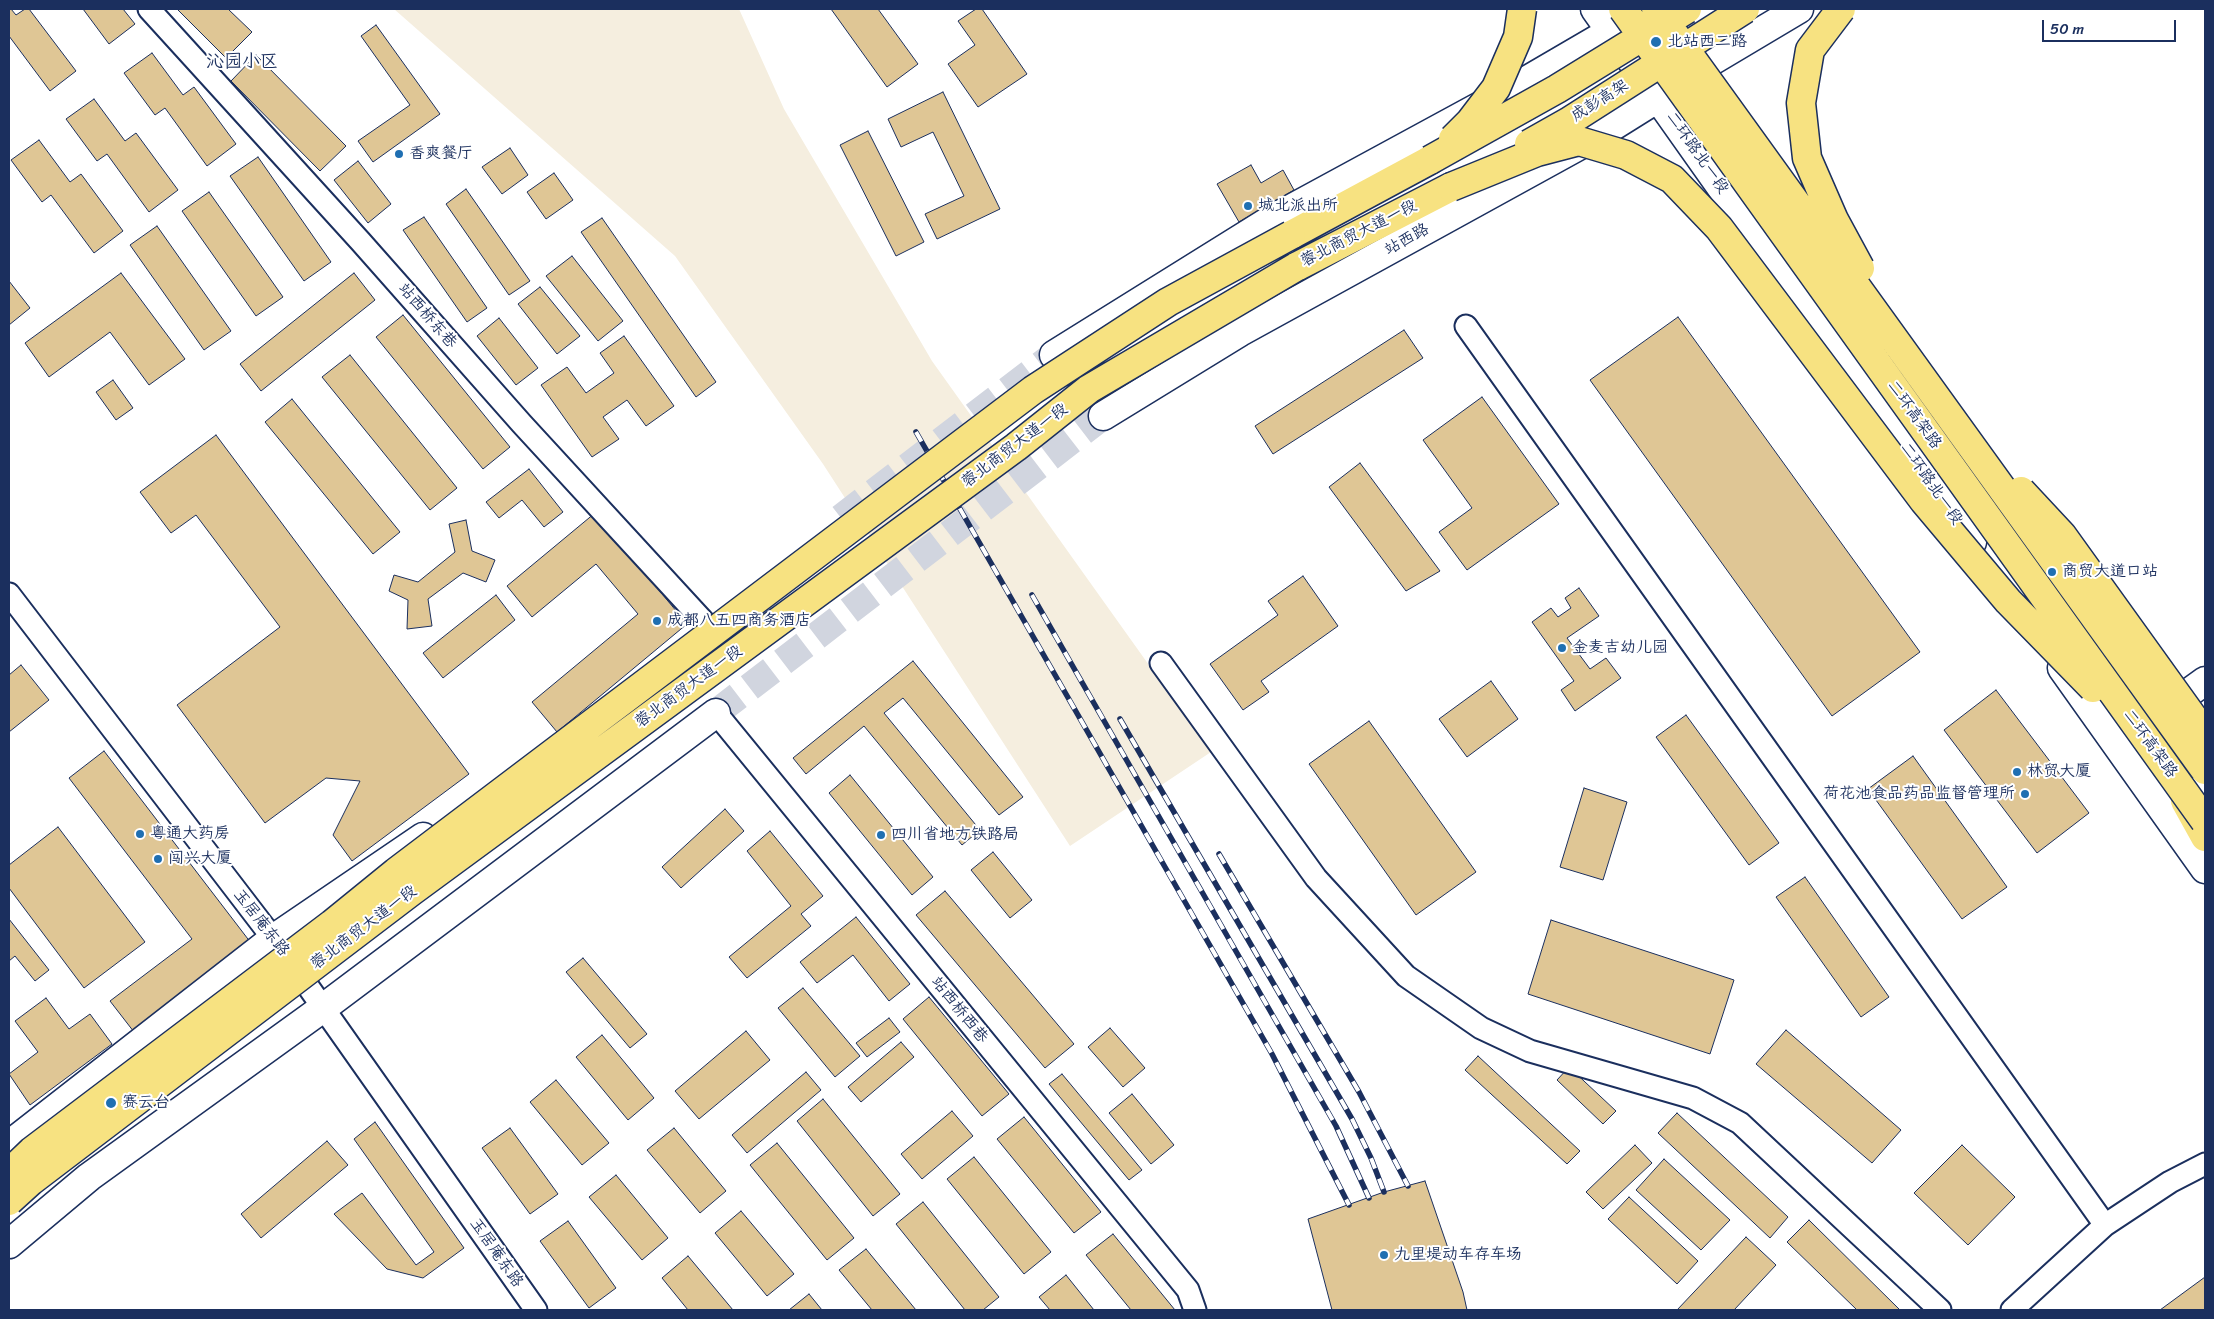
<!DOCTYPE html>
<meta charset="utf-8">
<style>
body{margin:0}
#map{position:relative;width:2214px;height:1319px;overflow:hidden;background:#fff;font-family:Sriracha,sans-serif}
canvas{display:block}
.frame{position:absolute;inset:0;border:10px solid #1b2f5e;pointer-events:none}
.scale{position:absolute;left:2042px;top:20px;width:134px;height:22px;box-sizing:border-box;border:2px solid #1b2f5e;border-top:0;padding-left:6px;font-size:15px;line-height:18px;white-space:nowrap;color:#1b2f5e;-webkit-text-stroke:4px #fff;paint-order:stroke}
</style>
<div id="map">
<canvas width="2214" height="1319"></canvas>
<div class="frame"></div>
<div class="scale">50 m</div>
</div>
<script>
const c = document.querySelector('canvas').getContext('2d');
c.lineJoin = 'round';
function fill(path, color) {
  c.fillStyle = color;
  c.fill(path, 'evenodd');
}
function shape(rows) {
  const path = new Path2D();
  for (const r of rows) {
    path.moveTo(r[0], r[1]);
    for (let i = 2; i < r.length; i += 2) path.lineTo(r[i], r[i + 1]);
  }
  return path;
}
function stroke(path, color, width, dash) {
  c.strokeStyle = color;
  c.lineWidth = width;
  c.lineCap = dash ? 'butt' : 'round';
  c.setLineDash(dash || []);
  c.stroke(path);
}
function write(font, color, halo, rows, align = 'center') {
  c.font = font + ' Sriracha,"LXGW WenKai TC",sans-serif';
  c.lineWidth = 4;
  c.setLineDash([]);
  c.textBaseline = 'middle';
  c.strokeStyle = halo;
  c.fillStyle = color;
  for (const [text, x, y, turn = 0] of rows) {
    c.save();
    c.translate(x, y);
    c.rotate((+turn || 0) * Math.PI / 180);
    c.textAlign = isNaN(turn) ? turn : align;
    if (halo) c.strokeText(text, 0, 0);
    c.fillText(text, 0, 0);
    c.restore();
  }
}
const built = shape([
 [394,9,739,9,784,109,932,361,1211,752,1070,846,823,464,675,256]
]);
const building = shape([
 [9,9,11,9,16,15,25,9,29,9,76,71,50,91,9,36,9,9],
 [83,9,123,9,135,24,109,44,83,9],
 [177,9,228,9,252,32,226,58,177,9],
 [831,9,878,9,918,64,887,87,831,9],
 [976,9,982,9,1027,74,978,107,948,64,975,45,958,21,976,9],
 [376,25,440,114,373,162,358,141,410,105,361,36,376,25],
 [152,53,183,95,194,87,236,144,207,166,165,108,155,115,124,73,152,53],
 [256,55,346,146,320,171,231,81,256,55],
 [943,92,1000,209,937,239,925,214,964,196,933,132,901,147,888,119,943,92],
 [94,99,125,141,136,133,178,190,149,212,107,154,97,161,66,119,94,99],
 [868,131,924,242,896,256,840,145,868,131],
 [39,140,70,182,81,174,123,231,94,253,51,195,42,202,11,160,39,140],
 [510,148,528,175,502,194,482,167,510,148],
 [258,157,331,262,304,281,230,176,258,157],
 [358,161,391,204,368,223,334,180,358,161],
 [1251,165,1261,183,1283,170,1294,190,1239,222,1217,184,1251,165],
 [554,173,573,200,546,219,527,192,554,173],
 [466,189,530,281,509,295,446,204,466,189],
 [209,192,283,297,256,316,182,211,209,192],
 [424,217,487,308,467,322,403,230,424,217],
 [602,218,716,382,696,397,581,232,602,218],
 [157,226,231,331,204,350,130,245,157,226],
 [572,256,623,321,598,341,546,276,572,256],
 [121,273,185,359,149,385,110,332,49,377,25,343,121,273],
 [354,273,375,300,261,391,240,364,354,273],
 [9,281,30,308,9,325,9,281],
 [540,287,580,336,557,354,518,304,540,287],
 [403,315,510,447,483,469,376,337,403,315],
 [1678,317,1920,652,1832,716,1590,380,1678,317],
 [499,318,538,368,516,385,477,336,499,318],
 [1404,330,1423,358,1273,454,1255,426,1404,330],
 [624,336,674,406,646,426,627,400,603,417,619,439,592,457,541,385,567,367,586,393,614,373,600,353,624,336],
 [350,355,457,488,430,510,322,377,350,355],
 [113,380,133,408,116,420,96,392,113,380],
 [1482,397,1559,504,1467,570,1439,532,1472,508,1423,440,1482,397],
 [292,399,400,532,373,554,265,422,292,399],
 [216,435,469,774,352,861,333,835,360,781,326,778,265,823,177,705,280,627,196,515,171,533,140,492,216,435],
 [1360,463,1440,571,1406,591,1329,487,1360,463],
 [529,469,563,512,544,527,522,500,499,518,486,502,529,469],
 [595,513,687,624,557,732,532,702,638,614,596,564,532,617,507,586,595,513],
 [466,520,472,551,495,560,486,582,463,573,428,599,432,626,407,629,408,600,389,591,394,575,418,582,455,552,449,524,466,520],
 [1303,576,1338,626,1261,681,1269,692,1243,710,1210,664,1278,615,1268,601,1303,576],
 [1579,588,1599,616,1567,638,1590,669,1606,658,1621,678,1575,711,1561,690,1574,681,1532,622,1551,608,1558,617,1571,608,1565,598,1579,588],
 [496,595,515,620,443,678,423,653,496,595],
 [913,661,1023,797,999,815,903,698,884,713,980,830,962,845,864,726,806,774,793,758,913,661],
 [21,665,49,700,9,732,9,675,21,665],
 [1491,681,1518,719,1467,757,1439,719,1491,681],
 [1996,690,2089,813,2037,853,1944,730,1996,690],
 [1686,715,1779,843,1749,865,1656,737,1686,715],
 [1369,721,1476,872,1416,915,1309,764,1369,721],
 [104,751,251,943,134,1032,110,1001,192,939,69,778,104,751],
 [1913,756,2007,887,1962,919,1868,789,1913,756],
 [850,775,933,877,912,895,829,793,850,775],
 [1584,788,1627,802,1603,880,1560,867,1584,788],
 [725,809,744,831,681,888,662,867,725,809],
 [58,827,145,942,84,988,9,888,9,865,58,827],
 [770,831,823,896,801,914,811,926,747,978,729,957,791,906,747,851,770,831],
 [993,852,1032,900,1010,918,971,870,993,852],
 [1805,877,1889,997,1861,1017,1776,897,1805,877],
 [945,891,1074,1044,1045,1068,916,915,945,891],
 [856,917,910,984,889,1001,853,955,817,983,800,962,856,917],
 [9,919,49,970,35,981,15,956,9,961,9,919],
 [1551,920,1734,980,1710,1054,1528,994,1551,920],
 [583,958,647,1034,630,1048,566,972,583,958],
 [803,988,860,1056,835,1077,778,1008,803,988],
 [929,997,1009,1094,982,1116,903,1019,929,997],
 [46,998,69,1029,90,1014,112,1044,30,1105,9,1074,38,1052,15,1021,46,998],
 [889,1018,900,1032,867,1057,856,1043,889,1018],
 [1110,1028,1145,1068,1123,1087,1088,1047,1110,1028],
 [1786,1030,1901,1130,1872,1163,1756,1064,1786,1030],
 [746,1031,770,1060,699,1119,675,1091,746,1031],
 [602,1035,654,1098,628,1120,576,1057,602,1035],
 [901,1042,914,1057,861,1102,848,1087,901,1042],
 [1478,1056,1580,1151,1567,1164,1465,1070,1478,1056],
 [1569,1067,1616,1111,1603,1124,1557,1080,1569,1067],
 [806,1072,821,1090,747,1153,732,1135,806,1072],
 [1062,1074,1142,1170,1129,1180,1049,1084,1062,1074],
 [556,1080,609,1143,582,1165,530,1102,556,1080],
 [1132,1094,1174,1145,1151,1164,1109,1113,1132,1094],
 [823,1099,900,1194,873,1216,797,1121,823,1099],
 [952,1111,973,1136,922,1179,901,1154,952,1111],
 [1677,1113,1788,1217,1770,1238,1658,1133,1677,1113],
 [1024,1117,1101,1212,1074,1233,997,1139,1024,1117],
 [375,1122,464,1248,423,1278,387,1269,334,1214,362,1193,416,1265,434,1252,354,1139,375,1122],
 [510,1128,558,1194,530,1214,482,1148,510,1128],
 [674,1128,726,1191,700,1213,647,1150,674,1128],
 [327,1141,348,1165,261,1238,241,1214,327,1141],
 [777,1143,854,1238,827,1260,750,1165,777,1143],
 [1635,1145,1652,1163,1603,1209,1586,1192,1635,1145],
 [1962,1145,2015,1197,1968,1245,1914,1193,1962,1145],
 [974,1157,1051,1252,1024,1274,947,1179,974,1157],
 [1664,1159,1730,1220,1701,1250,1636,1190,1664,1159],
 [616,1175,668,1238,642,1260,589,1197,616,1175],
 [1425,1181,1463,1292,1467,1310,1332,1310,1308,1219,1384,1192,1425,1181],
 [1629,1197,1698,1261,1677,1284,1608,1219,1629,1197],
 [923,1202,999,1297,983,1310,965,1310,896,1224,923,1202],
 [741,1211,794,1274,767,1296,715,1233,741,1211],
 [1809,1220,1900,1310,1857,1310,1787,1242,1809,1220],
 [568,1221,616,1288,589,1308,540,1241,568,1221],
 [1113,1234,1175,1310,1131,1310,1086,1255,1113,1234],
 [1746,1237,1776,1265,1734,1310,1677,1310,1746,1237],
 [866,1249,916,1310,872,1310,839,1270,866,1249],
 [688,1256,733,1310,688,1310,662,1278,688,1256],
 [1066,1275,1094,1310,1050,1310,1039,1297,1066,1275],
 [2205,1277,2205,1310,2160,1310,2205,1277],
 [809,1294,822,1310,789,1310,809,1294]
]);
const secondaryTunnel = shape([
 [841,518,1054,355],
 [716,713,1103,416]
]);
const street = shape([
 [149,9,361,242,522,424,706,624],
 [1466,326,2105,1225],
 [9,594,288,958,536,1310],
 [1161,663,1316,878,1406,976,1481,1028,1530,1051,1693,1098,1740,1123,1940,1310],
 [716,713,1188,1290,1195,1310],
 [2012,1310,2105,1225,2170,1182,2205,1164]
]);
const secondary = shape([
 [1595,9,1972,542],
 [1054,355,1274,218,1519,85,1627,22],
 [1103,416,1240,332,1602,133,1658,98,1710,62,1799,9],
 [2062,668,2205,869],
 [2119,743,2205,681],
 [9,1145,273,939,423,837],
 [9,1244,89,1177,323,1008,716,713]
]);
const highway = shape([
 [1291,235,1430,160],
 [1296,267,1451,187],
 [2185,801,2205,837]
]);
const rail = shape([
 [916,432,1272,1054,1349,1205],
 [1032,595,1336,1126,1369,1198],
 [1120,719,1352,1119,1371,1158,1384,1192],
 [1219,854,1359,1092,1408,1186]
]);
const highwayBridge = shape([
 [1623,9,2205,821],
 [1656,9,2205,770],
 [1841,9,1810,50,1801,103,1807,158,1834,220,1860,268],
 [1453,139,1470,122,1496,88,1518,37,1522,9],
 [1529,144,1568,122,1745,9],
 [1430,160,1557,89,1687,9],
 [1451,187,1537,152,1579,141,1626,155,1672,179,1719,228,1924,501,2008,601,2093,688],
 [2021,491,2062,535,2205,734],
 [9,1173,32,1151,332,924,396,872,1033,390,1168,302,1291,235],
 [9,1201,31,1181,412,891,1016,447,1089,389,1296,267]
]);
const markers = [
 [1656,42,6,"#1f6fb2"],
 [399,154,5,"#1f6fb2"],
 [1248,206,5,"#1f6fb2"],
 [2052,572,5,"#1f6fb2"],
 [657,621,5,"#1f6fb2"],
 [1562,648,5,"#1f6fb2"],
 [2017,772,5,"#1f6fb2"],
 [2025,794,5,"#1f6fb2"],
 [140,834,5,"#1f6fb2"],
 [881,835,5,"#1f6fb2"],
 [158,859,5,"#1f6fb2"],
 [111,1103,6,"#1f6fb2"],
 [1384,1255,5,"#1f6fb2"]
];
const poiNames = [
 ["北站西二路",1667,42],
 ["香爽餐厅",409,154],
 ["城北派出所",1258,206],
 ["商贸大道口站",2062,572],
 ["成都八五四商务酒店",667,621],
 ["金麦吉幼儿园",1572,648],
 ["林贸大厦",2027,772],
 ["荷花池食品药品监督管理所",2015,794,"right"],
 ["粤通大药房",150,834],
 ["四川省地方铁路局",891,835],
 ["闯兴大厦",168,859],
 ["赛云台",122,1103],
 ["九里堤动车存车场",1394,1255]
];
const streetNames = [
 ["成彭高架",1600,101,-32],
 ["二环路北一段",1697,153,55],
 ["蓉北商贸大道一段",1359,234,-27],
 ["站西路",1407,240,-29],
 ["站西桥东巷",427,316,49],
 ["二环高架路",1914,415,54],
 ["蓉北商贸大道一段",1015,446,-37],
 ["二环路北一段",1931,484,55],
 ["蓉北商贸大道一段",689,687,-36],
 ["二环高架路",2150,744,54],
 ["玉居庵东路",261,923,52],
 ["蓉北商贸大道一段",364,928,-37],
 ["站西桥西巷",959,1010,51],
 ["玉居庵东路",496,1253,55]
];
const neighbourhoodNames = [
 ["沁园小区",242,62]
];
fill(built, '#f5eedf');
fill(building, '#dfc695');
stroke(building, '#1b2f5e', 1);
stroke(secondaryTunnel, '#d1d5df', 28, [28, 14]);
stroke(street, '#1b2f5e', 25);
stroke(secondary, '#1b2f5e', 31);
stroke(highway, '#1b2f5e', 31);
stroke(street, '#fff', 21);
stroke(secondary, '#fff', 28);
stroke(highway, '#f7e281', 28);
stroke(rail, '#1b2f5e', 5.5);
stroke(rail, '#fff', 4, [11]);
stroke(highwayBridge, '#1b2f5e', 31, []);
stroke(highwayBridge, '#f7e281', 28);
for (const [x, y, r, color] of markers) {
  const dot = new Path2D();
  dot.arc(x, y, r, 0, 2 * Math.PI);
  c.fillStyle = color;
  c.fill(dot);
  stroke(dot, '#fff', 2);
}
write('16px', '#1b2f5e', '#fff', poiNames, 'left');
write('16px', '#1b2f5e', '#fff', streetNames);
write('18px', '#1b2f5e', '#fff', neighbourhoodNames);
</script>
